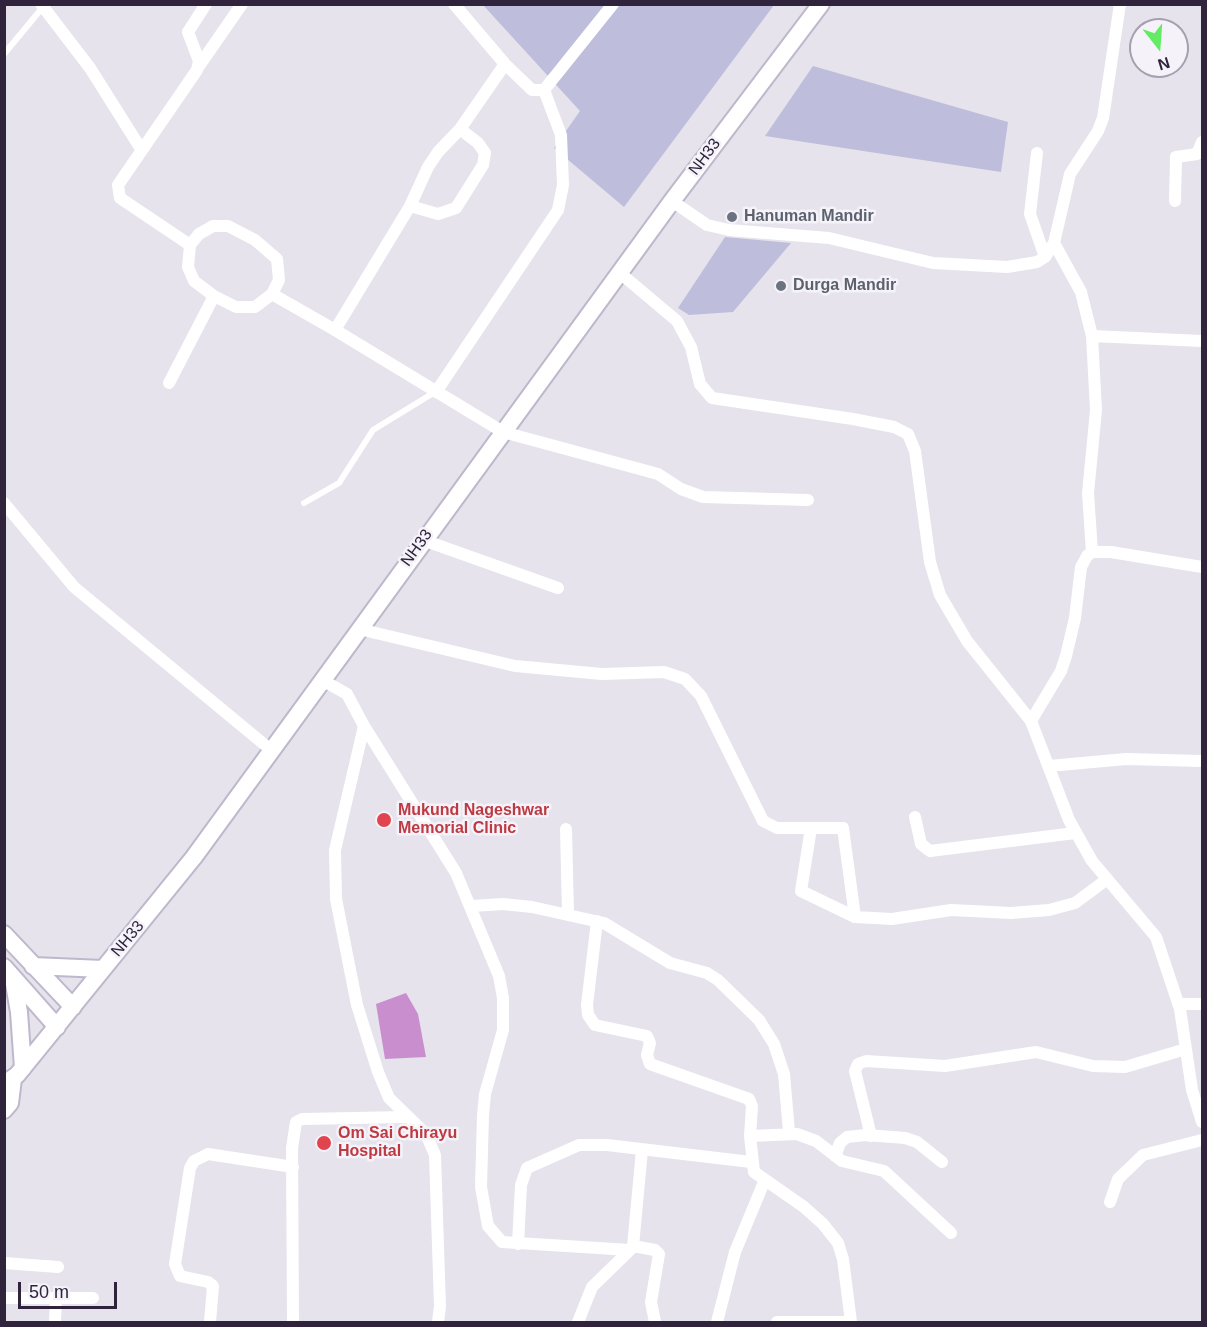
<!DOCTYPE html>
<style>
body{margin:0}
#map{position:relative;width:1207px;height:1327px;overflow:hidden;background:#e6e3ec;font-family:Arial,sans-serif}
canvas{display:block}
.frame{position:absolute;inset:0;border:6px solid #30243d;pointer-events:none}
.north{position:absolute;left:1129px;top:18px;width:60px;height:60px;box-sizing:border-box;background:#f5f3f9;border:2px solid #a6a0ae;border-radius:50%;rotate:163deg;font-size:16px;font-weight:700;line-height:24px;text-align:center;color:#30243d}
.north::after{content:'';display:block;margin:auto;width:21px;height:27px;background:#62eb63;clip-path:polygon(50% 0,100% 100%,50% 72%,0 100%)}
.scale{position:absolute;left:18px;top:1282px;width:99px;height:27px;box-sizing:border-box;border:3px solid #30243d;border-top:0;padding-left:8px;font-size:18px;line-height:21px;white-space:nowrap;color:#30243d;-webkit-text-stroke:4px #f5f3f9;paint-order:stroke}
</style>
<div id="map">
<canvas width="1207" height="1327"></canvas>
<div class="frame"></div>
<div class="north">N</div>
<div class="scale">50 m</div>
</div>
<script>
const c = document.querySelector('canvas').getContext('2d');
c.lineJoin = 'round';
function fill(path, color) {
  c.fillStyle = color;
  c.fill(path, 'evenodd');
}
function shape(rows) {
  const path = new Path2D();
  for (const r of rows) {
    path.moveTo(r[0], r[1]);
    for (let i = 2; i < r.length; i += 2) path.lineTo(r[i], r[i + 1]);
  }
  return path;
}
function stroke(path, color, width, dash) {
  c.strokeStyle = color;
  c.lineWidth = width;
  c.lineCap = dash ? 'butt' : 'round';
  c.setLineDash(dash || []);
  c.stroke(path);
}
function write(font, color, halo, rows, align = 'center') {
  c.font = font + ' Arial,sans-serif';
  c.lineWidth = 5;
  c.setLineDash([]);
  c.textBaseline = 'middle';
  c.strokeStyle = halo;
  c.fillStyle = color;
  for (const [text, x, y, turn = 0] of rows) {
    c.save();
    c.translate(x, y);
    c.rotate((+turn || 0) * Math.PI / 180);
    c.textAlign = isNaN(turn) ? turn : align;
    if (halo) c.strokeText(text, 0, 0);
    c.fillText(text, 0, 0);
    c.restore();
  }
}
const green = shape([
 [483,5,774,5,624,207,554,148,580,111],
 [813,66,1008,122,1001,172,765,136],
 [725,237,791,243,733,312,689,315,678,308]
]);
const water = shape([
 [406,993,418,1014,426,1057,385,1059,376,1004]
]);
const service = shape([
 [4,54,43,7],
 [304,503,339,483,373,430,435,392]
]);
const minor = shape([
 [41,4,90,68,141,149],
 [454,4,505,64,460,129],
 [505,64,532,90,544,90,613,4],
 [199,66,242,4],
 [1037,153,1030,214,1045,257],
 [672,201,707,225,729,230,829,238,933,263,1007,267,1037,262,1045,257,1054,243,1070,174,1098,131,1103,118,1120,4],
 [1175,201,1176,157,1197,154,1202,142],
 [213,226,228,226,255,240,277,259,279,280,272,294,255,307,236,307,214,296,194,281,188,267,190,245,199,234,213,226],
 [1054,243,1081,292,1092,336,1096,410,1088,493,1092,552],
 [190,245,120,198,118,185,197,70,199,61,188,32,206,4],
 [620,273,677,321,691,347,700,384,712,398,853,419,894,427,908,434,915,451,930,562,940,595,967,641,1031,721,1069,820,1092,861,1156,937,1180,1009,1192,1090,1202,1122],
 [272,294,335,330,410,206,428,167,438,152,460,129,478,143,485,153,483,165,456,208,438,214,410,206],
 [335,330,503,432,658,474,681,489,703,497,808,500],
 [1092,336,1202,341],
 [169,383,214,296],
 [436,392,558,210,563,185,561,135,544,90],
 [4,503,74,587,271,750],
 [423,540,558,588],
 [359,629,515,666,602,674,664,672,685,679,701,696,763,821,777,828,843,828,855,917],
 [322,680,347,694,364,726,335,850,336,899,357,1005,378,1072,389,1098,426,1134,435,1155,440,1306,438,1322],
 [1031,721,1061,671,1066,656,1075,618,1081,567,1087,556,1092,552,1111,552,1202,567],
 [364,726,456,873,499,976,503,998,503,1030,485,1094,483,1115,481,1187,488,1226,502,1242,630,1250,633,1246],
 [1049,766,1126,759,1202,761],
 [915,817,921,844,930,851,1075,833],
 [811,828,801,891,855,917,892,919,951,910,1011,913,1049,910,1075,903,1106,880],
 [566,829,568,914],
 [472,906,503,904,532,907,604,923,670,963,707,973,718,980,759,1020,774,1044,784,1074,789,1132],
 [597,921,587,1005,588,1015,595,1025,647,1036,650,1043,647,1055,650,1064,749,1099,752,1106,750,1136,797,1134,816,1141,842,1161,884,1171,951,1233],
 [1178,1004,1202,1004],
 [750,1136,754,1172,804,1207,823,1224,838,1243,843,1259,851,1322],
 [871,1136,855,1071,858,1064,866,1061,945,1066,1036,1052,1093,1066,1125,1067,1186,1049],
 [642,1150,633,1246,655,1250,659,1254,651,1302,655,1322],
 [835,1156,840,1143,847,1137,866,1135,905,1138,917,1142,942,1162],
 [1110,1202,1118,1179,1143,1155,1202,1140],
 [518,1244,521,1185,527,1168,579,1145,607,1145,751,1162],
 [4,1263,58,1267],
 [4,1298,93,1298],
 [55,1322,56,1298],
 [210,1322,213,1286,208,1282,180,1276,175,1264,190,1168,194,1161,208,1154,293,1167],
 [293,1322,292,1148,296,1122,302,1119,406,1117],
 [578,1322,592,1287,630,1250],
 [717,1322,735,1252,764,1182],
 [777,1322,851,1322]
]);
const secondary = shape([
 [4,934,73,1007],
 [33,966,103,969],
 [4,967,57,1027],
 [13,978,19,1012,23,1068],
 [4,1084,17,1075,194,857,672,201,821,4],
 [4,1110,10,1103,13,1079]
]);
const markers = [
 [732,217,6,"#6b7280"],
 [781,286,6,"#6b7280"],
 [384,820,8,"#e0444e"],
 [324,1143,8,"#e0444e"]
];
const streetNames = [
 ["NH33",705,157,-53],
 ["NH33",417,548,-54],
 ["NH33",128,939,-50]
];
const worshipNames = [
 ["Hanuman Mandir",744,217],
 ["Durga Mandir",793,286]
];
const healthNames = [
 ["Mukund Nageshwar",398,811],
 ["Memorial Clinic",398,829],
 ["Om Sai Chirayu",338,1134],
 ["Hospital",338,1152]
];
fill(green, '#bebddc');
fill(water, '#c98ece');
stroke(secondary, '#bfb7cb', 20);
stroke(service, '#fff', 6);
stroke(minor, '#fff', 12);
stroke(secondary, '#fff', 16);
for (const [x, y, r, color] of markers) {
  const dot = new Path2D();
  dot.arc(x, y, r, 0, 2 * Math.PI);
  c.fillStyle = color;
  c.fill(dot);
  stroke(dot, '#f5f3f9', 2);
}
write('16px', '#30243d', '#f5f3f9', streetNames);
write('bold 16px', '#5b616d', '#f5f3f9', worshipNames, 'left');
write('bold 16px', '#be3a42', '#f5f3f9', healthNames, 'left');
</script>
